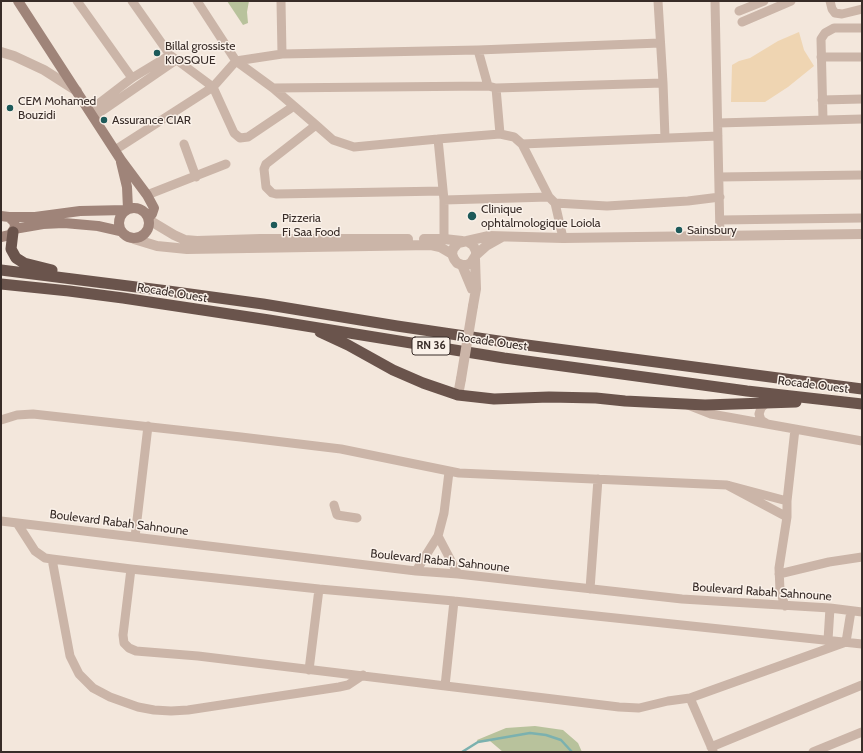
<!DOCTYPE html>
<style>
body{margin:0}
#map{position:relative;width:863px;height:753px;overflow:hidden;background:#f3e7dc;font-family:Cabin,sans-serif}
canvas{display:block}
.frame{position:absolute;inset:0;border:2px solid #382c28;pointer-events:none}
</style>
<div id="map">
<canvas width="863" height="753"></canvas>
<div class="frame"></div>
</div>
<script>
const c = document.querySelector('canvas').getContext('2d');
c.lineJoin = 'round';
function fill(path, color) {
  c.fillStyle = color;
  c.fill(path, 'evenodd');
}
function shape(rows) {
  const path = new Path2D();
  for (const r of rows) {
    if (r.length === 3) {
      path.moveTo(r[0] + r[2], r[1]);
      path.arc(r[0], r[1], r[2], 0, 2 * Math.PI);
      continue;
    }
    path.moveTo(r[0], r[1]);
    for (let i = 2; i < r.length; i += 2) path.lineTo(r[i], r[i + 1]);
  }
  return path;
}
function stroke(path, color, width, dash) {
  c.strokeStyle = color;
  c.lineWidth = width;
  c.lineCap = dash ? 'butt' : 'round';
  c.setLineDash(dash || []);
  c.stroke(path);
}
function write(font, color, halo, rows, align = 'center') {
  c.font = font + ' Cabin,sans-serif';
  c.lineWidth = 3;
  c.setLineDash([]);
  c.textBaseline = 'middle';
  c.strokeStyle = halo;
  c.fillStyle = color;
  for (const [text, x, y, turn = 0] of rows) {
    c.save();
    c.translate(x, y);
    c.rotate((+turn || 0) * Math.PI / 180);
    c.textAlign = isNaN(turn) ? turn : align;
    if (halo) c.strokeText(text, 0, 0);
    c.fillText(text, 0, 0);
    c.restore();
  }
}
const green = shape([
 [227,1,249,1,247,12,248,23,243,25],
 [535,726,563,730,578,743,582,752,503,752,490,741,478,742,477,740,506,728]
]);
const sand = shape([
 [799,32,804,50,814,66,788,87,765,102,731,102,732,65,739,61,750,58,778,41]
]);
const stream = shape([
 [462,752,478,742,530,733,546,735,561,740,572,752]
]);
const minor = shape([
 [77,1,132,78],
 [197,1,236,61,282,54,478,50,660,43],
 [281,1,282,54],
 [658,1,663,83,665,138],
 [715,1,720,236],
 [830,1,832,9,835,13,842,14,862,9],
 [739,11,764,1],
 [742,22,791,1],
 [478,50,488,86],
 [821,57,862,57],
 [273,88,488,86,496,88,663,83],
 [496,88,500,134],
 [822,100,862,99],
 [294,106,248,137,240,138,234,133,213,87,236,61,273,88,316,125,333,140,354,147,438,139,500,134,514,137,522,144,549,197,555,203,563,238],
 [89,111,132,78,170,55],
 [93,117,176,60],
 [823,120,821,39,825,33,834,28,862,28],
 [718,123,862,119],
 [316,125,266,164,264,169,266,187,272,193,276,194,443,191],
 [438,139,444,200,444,239],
 [184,144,196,177],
 [522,144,718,136],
 [115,150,213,87,170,55,132,1],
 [719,177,862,175],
 [147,195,226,164],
 [444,200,549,197],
 [555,203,607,206,688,201,720,197],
 [720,220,862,218],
 [765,404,761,408,759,414,761,420,766,423],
 [688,405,711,414,862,441],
 [1,420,17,415,33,414,241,437,341,449,459,473,727,485],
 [787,501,727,485,787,517],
 [334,505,337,515,357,518],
 [1,521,416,571,458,574,682,599,830,608,862,612],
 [17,523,35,551,45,558,52,559,131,569,319,589,454,601,862,644],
 [438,536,458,574],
 [135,537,148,426],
 [52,559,70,656,79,674,93,688,110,697,138,707,154,710,171,711,188,710,339,687,348,685,363,675],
 [131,569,123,635,124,643,129,648,136,651,198,656,619,707,639,708,668,701,690,698,846,642,851,611],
 [416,571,438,536,444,513,449,472],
 [779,574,829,562,862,557],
 [590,589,598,479],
 [785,606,780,590,779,568,787,517,787,501,795,429],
 [828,640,830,608],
 [309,670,319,589],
 [445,686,454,601],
 [690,698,713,751],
 [711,747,862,685],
 [813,752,862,732]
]);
const tertiary = shape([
 [1,52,14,56,44,70,77,91],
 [149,220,174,235,185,240,197,241,260,239,408,239],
 [134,239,157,246,187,249,431,245,440,247,452,254],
 [424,239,444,239,462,241],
 [467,241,489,236,563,238,862,234],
 [476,255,476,251,473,245,467,241,458,243,453,249,452,254,454,259,457,263,462,265,467,265,471,263,476,255,486,246,502,237],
 [462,265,472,289],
 [473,306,476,289,475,259],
 [458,395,461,379]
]);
const secondary = shape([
 [18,1,121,160,147,195,154,208,152,214,148,218],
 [121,162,127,187,128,209],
 [134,223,15],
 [1,216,9,217,14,222,15,226,14,229,10,235,1,237],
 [9,217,35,217,80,211,126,210],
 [14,229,43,224,64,223,98,226,120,231]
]);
const trunk = shape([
 [13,232,11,249,16,258,24,263,52,270],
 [1,270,168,291,263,304,397,326,519,344,862,389],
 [1,284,69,291,123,298,269,320,504,358,747,391,862,404],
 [320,332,348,345,393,370,423,383,458,395,494,399,549,397,596,398,625,401,705,405,796,402]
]);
const tertiaryBridge = shape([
 [461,379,473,306]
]);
const markers = [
 [157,53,4,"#1d5a5a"],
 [10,108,4,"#1d5a5a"],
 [104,120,4,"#1d5a5a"],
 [472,216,5,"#1d5a5a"],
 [274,225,4,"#1d5a5a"],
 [679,230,4,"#1d5a5a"]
];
const shields = [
 [431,346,38]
];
const shieldNames = [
 ["RN 36",431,346]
];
const poiNames = [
 ["Billal grossiste",165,46],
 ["KIOSQUE",165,60],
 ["CEM Mohamed",18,101],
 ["Bouzidi",18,115],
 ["Assurance CIAR",112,120],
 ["Clinique",481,209],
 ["ophtalmologique Loiola",481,223],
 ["Pizzeria",282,218],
 ["Fi Saa Food",282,232],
 ["Sainsbury",687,230]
];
const streetNames = [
 ["Rocade Ouest",172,293,9],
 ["Rocade Ouest",492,342,8],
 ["Rocade Ouest",813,385,7],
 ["Boulevard Rabah Sahnoune",119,523,7],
 ["Boulevard Rabah Sahnoune",440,561,6],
 ["Boulevard Rabah Sahnoune",762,592,4]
];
fill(green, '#b8c29c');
fill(sand, '#efd5b2');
stroke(stream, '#7bb1af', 2.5);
stroke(minor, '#cbb5a8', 9);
stroke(tertiary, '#cbb5a8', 10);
stroke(secondary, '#9f8479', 10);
stroke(trunk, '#6a544c', 11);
stroke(tertiaryBridge, '#cbb5a8', 10);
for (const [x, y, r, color] of markers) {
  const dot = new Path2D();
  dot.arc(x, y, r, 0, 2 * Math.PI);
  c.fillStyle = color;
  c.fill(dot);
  stroke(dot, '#faf1e9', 1.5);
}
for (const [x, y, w] of shields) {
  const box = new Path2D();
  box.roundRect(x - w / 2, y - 9, w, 18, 3);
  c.fillStyle = '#faf1e9';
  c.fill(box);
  stroke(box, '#382c28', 1);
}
write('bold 11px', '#382c28', null, shieldNames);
write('12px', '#382c28', '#faf1e9', poiNames, 'left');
write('12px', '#382c28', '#faf1e9', streetNames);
</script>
